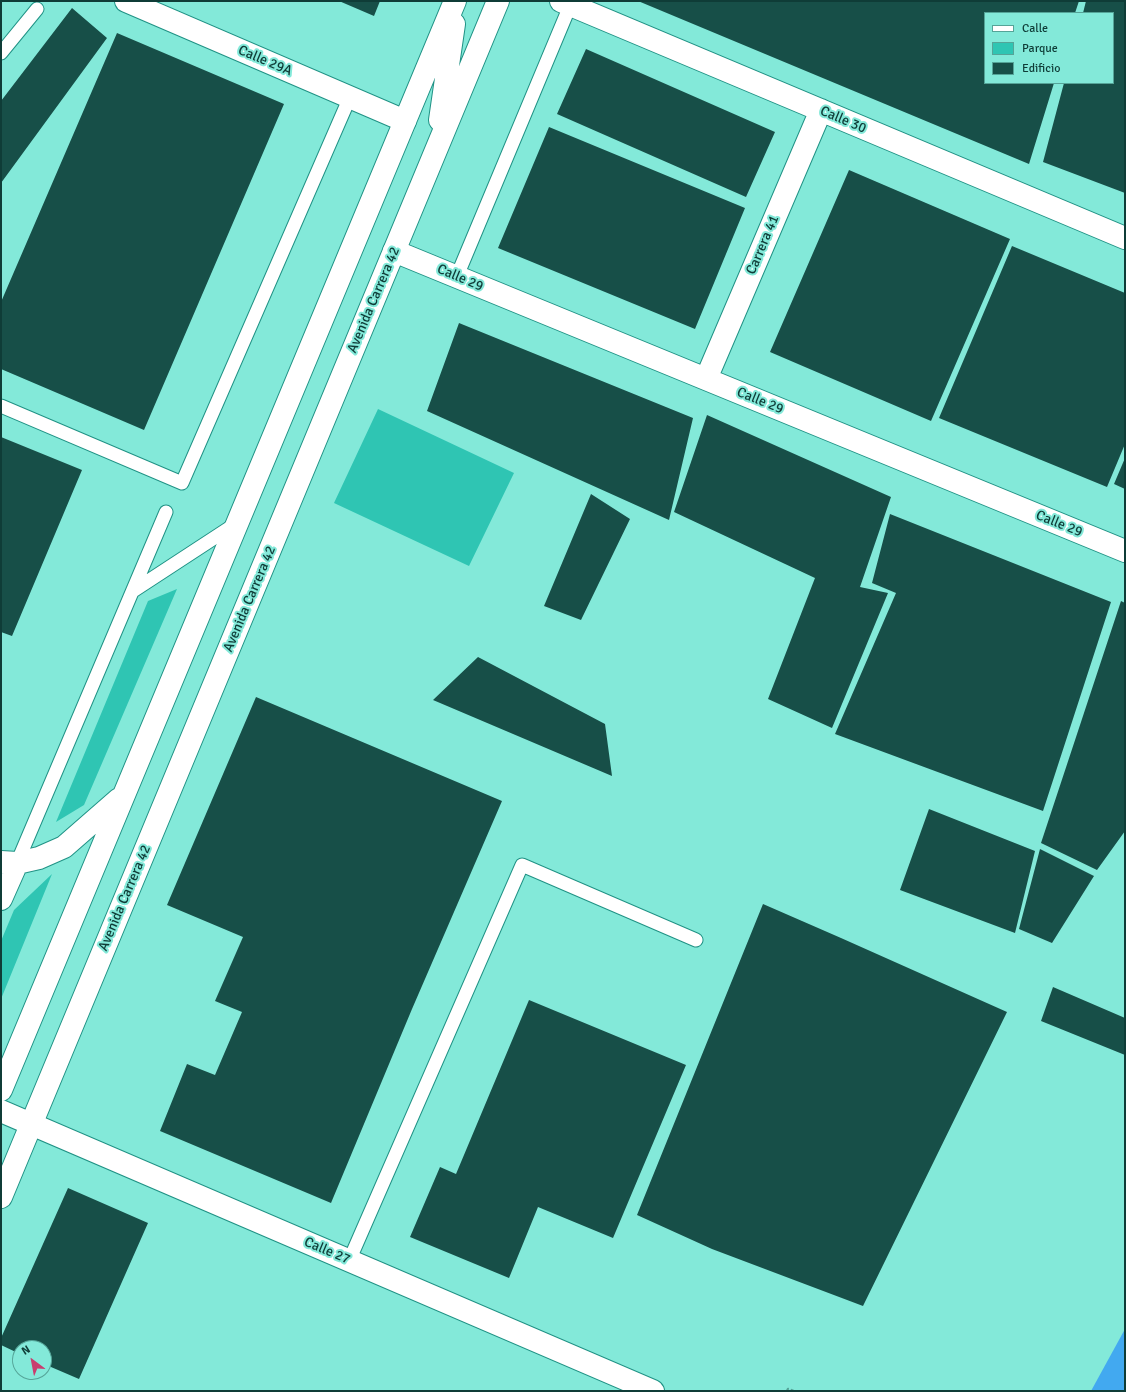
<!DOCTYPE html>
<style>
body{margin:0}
#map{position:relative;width:1126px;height:1392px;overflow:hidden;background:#83e9d9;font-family:Signika,sans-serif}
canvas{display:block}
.frame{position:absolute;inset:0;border:2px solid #0f3c37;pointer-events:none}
.legend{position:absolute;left:984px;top:12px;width:130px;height:72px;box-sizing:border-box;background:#83e9d9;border:1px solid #55a498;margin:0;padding:5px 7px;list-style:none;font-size:12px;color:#0f3c37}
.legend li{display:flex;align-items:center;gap:8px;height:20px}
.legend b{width:20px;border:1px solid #55a498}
.north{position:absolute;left:12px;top:1340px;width:40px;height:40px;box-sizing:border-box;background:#83e9d9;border:1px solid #55a498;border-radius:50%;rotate:328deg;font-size:11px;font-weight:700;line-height:16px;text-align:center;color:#0f3c37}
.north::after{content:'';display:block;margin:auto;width:14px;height:18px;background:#c93d6f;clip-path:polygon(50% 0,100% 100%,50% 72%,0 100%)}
</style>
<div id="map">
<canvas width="1126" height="1392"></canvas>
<div class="frame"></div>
<ul class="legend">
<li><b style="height:5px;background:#fff"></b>Calle</li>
<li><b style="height:11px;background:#2fc5b3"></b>Parque</li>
<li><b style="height:11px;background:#174f48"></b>Edificio</li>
</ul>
<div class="north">N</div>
</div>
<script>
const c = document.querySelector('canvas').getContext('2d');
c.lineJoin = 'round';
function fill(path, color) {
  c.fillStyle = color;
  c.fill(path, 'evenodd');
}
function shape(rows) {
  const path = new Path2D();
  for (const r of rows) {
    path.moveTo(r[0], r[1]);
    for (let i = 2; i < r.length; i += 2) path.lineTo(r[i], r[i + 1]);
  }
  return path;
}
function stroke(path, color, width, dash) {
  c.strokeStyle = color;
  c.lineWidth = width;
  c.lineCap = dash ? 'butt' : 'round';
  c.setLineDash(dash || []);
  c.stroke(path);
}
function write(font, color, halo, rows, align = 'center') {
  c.font = font + ' Signika,sans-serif';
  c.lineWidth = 4;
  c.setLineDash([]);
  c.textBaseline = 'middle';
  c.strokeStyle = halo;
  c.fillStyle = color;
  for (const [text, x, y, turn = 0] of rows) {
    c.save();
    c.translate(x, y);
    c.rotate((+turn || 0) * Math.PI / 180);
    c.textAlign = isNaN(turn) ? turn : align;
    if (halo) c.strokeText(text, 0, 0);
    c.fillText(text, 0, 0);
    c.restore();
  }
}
const green = shape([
 [378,409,514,473,469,566,334,503],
 [177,589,84,805,56,822,148,601],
 [52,874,1,999,1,941,14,910]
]);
const water = shape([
 [1125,1329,1125,1391,1091,1391]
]);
const building = shape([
 [339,1,380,1,374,16],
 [638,1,1079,1,1075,13,985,13,985,83,1054,83,1029,164],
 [1086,1,1125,1,1125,193,1043,162,1064,83,1113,83,1113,13,1083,13],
 [72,8,107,38,1,183,1,101],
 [117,33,284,104,144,430,1,369,1,302],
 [586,49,775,132,746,197,557,114],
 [549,127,745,208,695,329,498,248],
 [849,170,1010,239,931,421,770,352],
 [1012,246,1125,293,1125,444,1107,487,939,418],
 [459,323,693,418,669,520,427,411],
 [707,415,891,497,860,587,888,593,832,728,768,699,815,578,674,512],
 [1,437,82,470,12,636,1,632],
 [1125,458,1125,489,1114,484],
 [591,494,630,519,581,620,544,606],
 [890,514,1111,602,1043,811,835,734,896,593,872,583],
 [1121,601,1125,603,1125,831,1097,870,1041,843],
 [478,657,605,724,612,776,433,700],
 [256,697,502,801,412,1009,331,1203,160,1131,187,1064,215,1075,242,1012,215,1001,243,937,167,905],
 [929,809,1035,851,1015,933,900,890],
 [1040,849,1094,876,1052,943,1019,929],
 [763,904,841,938,1007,1012,863,1306,712,1249,637,1215],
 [1053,987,1125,1018,1125,1055,1041,1021],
 [529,1000,686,1065,613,1238,538,1207,509,1278,410,1237,440,1167,456,1174],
 [68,1188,148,1223,79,1379,44,1364,44,1348,20,1348,20,1354,1,1345,1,1338]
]);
const path = shape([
 [787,1391,788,1389,794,1391]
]);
const service = shape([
 [1,53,37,9],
 [457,276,572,1],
 [1,406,182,483,350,97],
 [133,591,237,523],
 [17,863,166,512],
 [349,1261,522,865,696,940]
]);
const minor = shape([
 [126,1,405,121],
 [561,1,1125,238],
 [394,251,1125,551],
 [706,379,821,110],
 [1,1111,653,1391]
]);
const trunk = shape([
 [440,120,454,24],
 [1,862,17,863,39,858,64,847,119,799],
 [1,899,17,863],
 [1,1090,455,1],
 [1,1197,498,1]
]);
const streetNames = [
 ["Calle 29A",265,61,23],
 ["Calle 30",843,120,23],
 ["Carrera 41",763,245,-67],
 ["Calle 29",460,278,23],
 ["Avenida Carrera 42",374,300,-67],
 ["Calle 29",760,401,22],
 ["Calle 29",1059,524,22],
 ["Avenida Carrera 42",250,599,-67],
 ["Avenida Carrera 42",125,898,-67],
 ["Calle 27",327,1251,23]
];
fill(green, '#2fc5b3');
fill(water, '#42a9f0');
fill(building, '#174f48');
stroke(service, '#209285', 15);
stroke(minor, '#209285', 24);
stroke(trunk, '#209285', 24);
stroke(path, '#54a397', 2.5, [3, 2]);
stroke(service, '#fff', 13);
stroke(minor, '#fff', 22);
stroke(trunk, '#fff', 22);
write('14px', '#0f3c37', '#83e9d9', streetNames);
</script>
